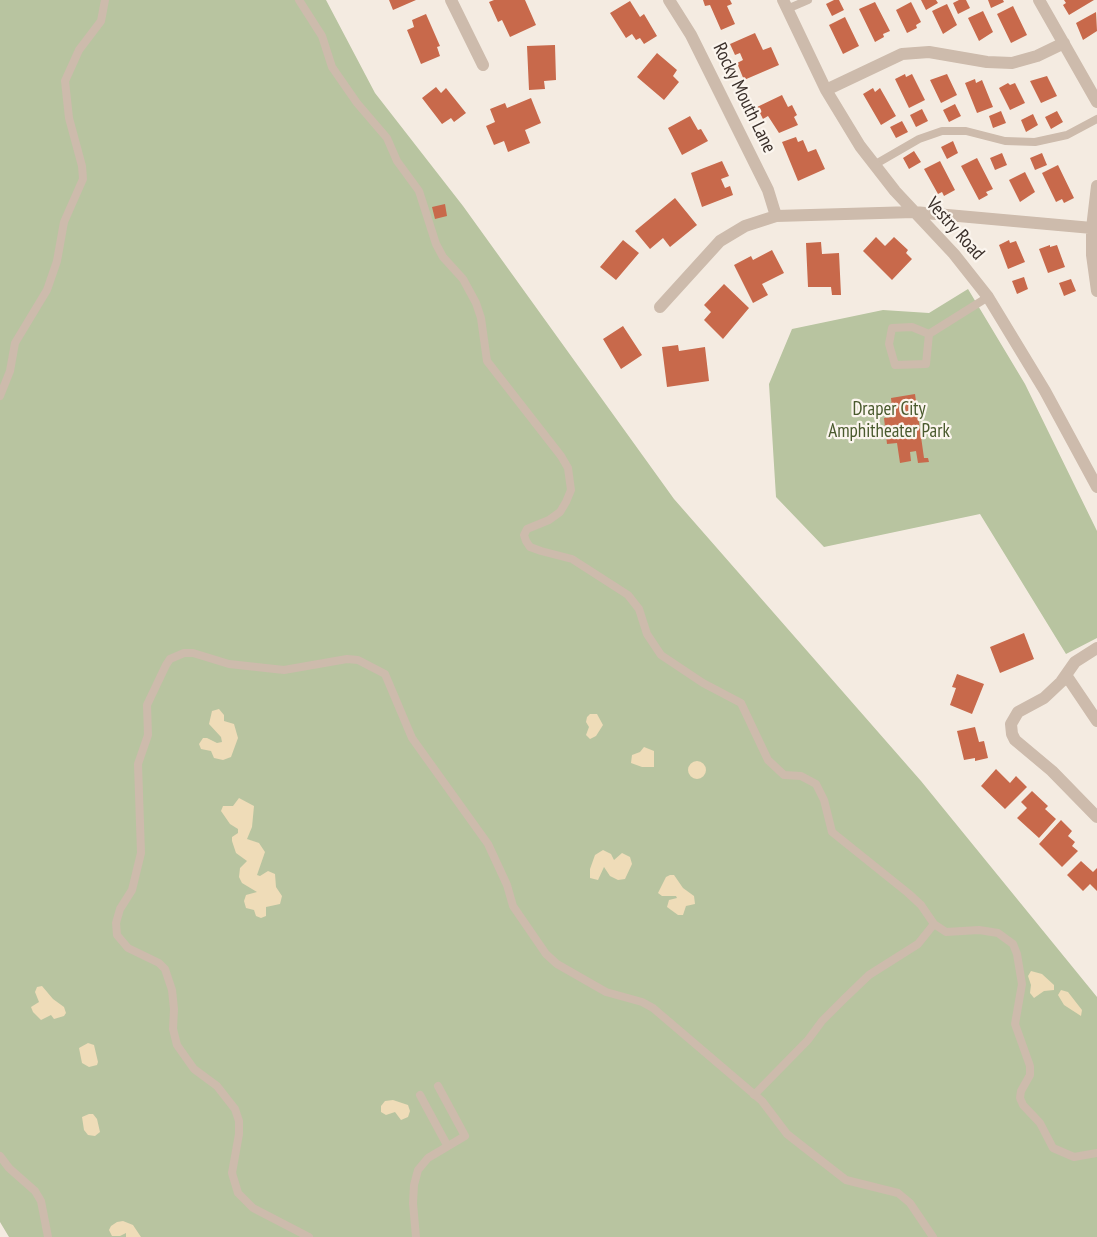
<!DOCTYPE html>
<style>
body{margin:0}
canvas{display:block;background:#f4ebe1}
</style>
<canvas width="1097" height="1237"></canvas>
<script>
const c = document.querySelector('canvas').getContext('2d');
c.lineJoin = 'round';
function fill(path, color) {
  c.fillStyle = color;
  c.fill(path, 'evenodd');
}
function shape(rows) {
  const path = new Path2D();
  for (const r of rows) {
    if (r.length === 3) {
      path.moveTo(r[0] + r[2], r[1]);
      path.arc(r[0], r[1], r[2], 0, 2 * Math.PI);
      continue;
    }
    path.moveTo(r[0], r[1]);
    for (let i = 2; i < r.length; i += 2) path.lineTo(r[i], r[i + 1]);
  }
  return path;
}
function stroke(path, color, width, dash) {
  c.strokeStyle = color;
  c.lineWidth = width;
  c.lineCap = dash ? 'butt' : 'round';
  c.setLineDash(dash || []);
  c.stroke(path);
}
function write(font, color, halo, rows, align = 'center') {
  c.font = font + ' "PT Sans Narrow",sans-serif';
  c.lineWidth = 4.5;
  c.setLineDash([]);
  c.textBaseline = 'middle';
  c.strokeStyle = halo;
  c.fillStyle = color;
  for (const [text, x, y, turn = 0] of rows) {
    c.save();
    c.translate(x, y);
    c.rotate((+turn || 0) * Math.PI / 180);
    c.textAlign = isNaN(turn) ? turn : align;
    if (halo) c.strokeText(text, 0, 0);
    c.fillText(text, 0, 0);
    c.restore();
  }
}
const green = shape([
 [0,0,326,0,375,93,463,206,674,499,921,781,1097,997,1097,1237,9,1237,0,1222],
 [968,289,1025,384,1097,531,1097,638,1066,654,980,514,824,547,776,497,769,384,792,329,883,310,929,313]
]);
const sand = shape([
 [219,709,224,715,224,721,234,724,238,738,231,757,223,760,214,758,211,751,201,749,199,744,203,738,207,738,217,743,222,742,221,737,209,724,212,711],
 [590,714,597,714,603,725,596,736,590,739,586,735,589,727,586,722,587,717],
 [644,747,654,751,654,767,642,767,631,763,632,755,640,752],
 [697,770,9],
 [239,798,254,806,252,827,247,839,259,843,265,852,257,875,260,876,268,871,275,874,276,887,282,896,280,904,266,907,266,916,261,918,256,916,254,910,246,908,244,901,246,895,257,892,242,883,239,877,240,868,247,861,236,853,232,841,232,837,238,833,238,829,230,824,221,811,223,806,233,806],
 [603,850,611,854,614,860,622,853,630,857,632,864,625,879,618,880,610,876,604,867,598,880,590,878,590,869,595,855],
 [670,875,674,875,683,888,694,896,695,904,686,906,683,915,678,915,667,907,669,900,677,898,676,896,662,896,658,893,666,877],
 [1031,971,1042,974,1054,985,1054,990,1044,991,1034,998,1030,993,1031,985,1028,976],
 [42,986,53,999,64,1007,66,1013,64,1016,54,1019,51,1015,41,1020,33,1012,31,1007,39,1002,35,992,37,987],
 [1061,990,1068,992,1082,1010,1081,1016,1064,1005,1058,995],
 [88,1043,94,1045,98,1062,97,1065,89,1067,82,1063,79,1048],
 [393,1100,408,1105,410,1111,408,1117,401,1120,395,1112,386,1115,381,1112,381,1106,385,1101],
 [89,1114,93,1114,97,1119,100,1132,95,1136,88,1135,84,1130,82,1117],
 [123,1221,133,1225,141,1237,126,1237,126,1233,120,1236,112,1236,109,1230,111,1226,117,1222]
]);
const building = shape([
 [389,0,416,0,393,10],
 [494,0,525,0,536,25,510,37,502,20,498,22,489,2],
 [703,0,730,0,732,4,727,6,735,24,721,30,710,5,705,6],
 [834,0,839,0,844,10,832,16,826,4],
 [921,0,936,0,938,3,926,10],
 [959,0,966,0,970,8,958,14,953,3],
 [988,0,1003,0,1004,2,991,8],
 [1064,0,1094,0,1069,15,1063,5,1066,3],
 [630,1,640,17,644,14,657,36,644,44,640,38,636,40,632,34,626,38,610,13],
 [875,2,890,31,883,34,884,37,875,42,859,9],
 [911,2,921,22,916,25,917,28,907,33,896,10],
 [947,4,957,25,943,34,932,11],
 [1013,6,1027,35,1011,43,997,14],
 [983,11,993,32,979,41,968,18],
 [1096,12,1097,31,1083,40,1076,23],
 [426,14,440,46,437,47,440,56,421,64,407,30,414,27,412,20],
 [845,17,859,46,843,54,829,25],
 [755,33,763,50,771,47,779,65,744,80,737,63,743,60,740,53,735,55,730,44],
 [555,45,556,80,544,81,545,89,529,90,527,46],
 [657,53,677,70,673,76,679,82,664,100,637,77],
 [905,74,906,77,912,74,925,100,909,108,895,79],
 [947,74,957,95,941,103,930,80],
 [1047,76,1057,96,1041,103,1030,81],
 [975,79,976,83,982,80,993,107,977,113,965,83],
 [1008,83,1010,85,1015,83,1025,103,1010,110,999,88],
 [436,87,441,93,446,88,466,113,454,122,451,118,442,124,422,98],
 [873,88,875,92,880,88,896,116,881,125,863,94],
 [782,95,788,107,792,105,797,115,794,117,798,125,779,133,768,116,763,119,757,107],
 [531,98,541,123,525,130,530,143,508,152,504,141,494,145,486,126,495,122,490,109,505,103,507,108],
 [955,104,961,116,949,122,943,110],
 [922,109,928,121,916,127,910,115],
 [1001,111,1006,123,993,128,989,116],
 [1057,111,1063,122,1051,129,1045,117],
 [1033,114,1038,125,1026,132,1021,120],
 [690,116,698,130,701,129,708,141,682,155,668,128],
 [902,121,908,132,896,138,890,127],
 [796,137,798,142,803,140,808,152,816,149,825,169,798,181,782,142],
 [953,141,958,153,947,159,941,147],
 [914,151,921,162,909,169,903,158],
 [1002,153,1007,165,995,170,990,158],
 [1042,153,1047,165,1035,170,1030,158],
 [977,158,993,189,986,192,988,195,979,200,961,166],
 [722,161,729,176,721,179,725,188,730,186,733,195,702,207,691,173],
 [940,161,955,190,944,196,942,192,938,194,924,169],
 [1058,165,1074,198,1064,203,1062,199,1056,202,1042,173],
 [1025,172,1035,192,1020,202,1009,180],
 [675,198,697,225,670,247,663,238,650,249,635,231],
 [445,204,447,216,435,219,432,207],
 [876,237,885,246,894,237,908,250,906,253,912,259,892,280,863,251],
 [623,240,639,253,616,280,600,267],
 [1009,240,1010,243,1016,241,1025,262,1008,269,999,245],
 [821,242,822,254,839,253,841,295,832,295,831,287,808,287,806,243],
 [1050,245,1050,247,1057,245,1065,267,1048,273,1039,249],
 [772,250,784,273,762,284,768,295,753,303,734,265,751,256,753,260],
 [1024,277,1028,289,1017,294,1012,281],
 [1071,279,1076,291,1064,296,1059,283],
 [724,284,749,308,723,339,704,320,711,312,704,305],
 [623,326,642,355,621,369,603,339],
 [678,345,679,351,705,347,709,381,667,387,662,347],
 [915,394,924,458,928,458,929,462,918,463,916,451,910,452,911,461,900,463,897,443,887,444,884,418,893,417,891,398],
 [1024,633,1034,659,1000,673,990,647],
 [957,674,984,684,972,714,950,705,956,688,952,687],
 [975,727,979,742,984,741,988,758,975,761,975,758,964,760,957,731],
 [996,769,1010,783,1016,776,1027,787,1005,809,981,786],
 [1032,791,1048,806,1045,809,1056,819,1039,838,1017,818,1027,808,1021,802],
 [1061,820,1072,831,1068,836,1075,842,1072,846,1078,851,1062,867,1039,844],
 [1081,861,1093,872,1097,868,1097,891,1090,884,1083,891,1067,875]
]);
const service = shape([
 [299,0,322,36,332,67,357,103,387,138,397,161,419,191,436,244,443,257,463,279,476,303,481,318,487,361,561,456,568,468,571,490,566,502,560,512,549,520,527,529,524,535,526,541,530,547,541,551,572,559,628,595,639,609,647,634,661,655,703,683,741,703,768,760,784,775,801,776,816,784,824,800,832,832,908,893,921,905,934,924,946,932,979,930,998,933,1013,944,1017,954,1022,984,1015,1024,1030,1066,1030,1075,1021,1091,1020,1098,1023,1105,1040,1123,1053,1148,1074,1157,1097,1153],
 [787,9,808,0],
 [874,165,919,139,942,131,966,131,1005,141,1035,142,1067,135,1097,119],
 [929,334,912,327,892,328,889,344,895,365,926,364,929,334,988,297],
 [0,396,10,371,15,343,47,290,57,261,64,222,83,179,82,166,69,118,65,81,79,50,101,21,105,0],
 [420,1095,447,1145],
 [754,1095,808,1040,822,1021,843,1000,869,975,918,944,934,924],
 [0,1156,9,1168,35,1191,41,1201,48,1237],
 [309,1237,253,1208,238,1193,232,1173,239,1134,239,1121,235,1109,217,1086,194,1069,177,1045,173,1029,174,1009,172,990,165,969,159,963,128,948,117,935,116,923,120,909,132,890,141,853,138,764,148,735,147,705,166,665,170,659,184,653,193,653,229,664,284,670,347,659,358,660,385,674,412,738,488,844,507,885,513,906,546,954,557,964,606,992,642,1002,653,1008,762,1101,787,1134,801,1145,846,1180,898,1193,910,1203,933,1237],
 [416,1237,413,1203,414,1185,418,1170,428,1158,465,1136,438,1086]
]);
const minor = shape([
 [451,0,483,65],
 [669,0,691,35,768,190,776,216],
 [783,0,826,90,860,146,895,191,954,254,988,297,1045,391,1097,487],
 [1039,0,1097,102],
 [826,90,902,54,929,52,987,62,1012,63,1037,56,1064,43],
 [1097,186,1092,228,1092,255,1097,291],
 [660,307,720,241,745,226,776,216,914,212,1092,228],
 [1097,648,1075,662,1061,682,1044,698,1018,712,1011,724,1012,734,1015,740,1052,771,1097,817],
 [1066,675,1097,721]
]);
const streetNames = [
 ["Rocky Mouth Lane",744,98,64],
 ["Vestry Road",955,229,48]
];
const parkNames = [
 ["Draper City",889,410],
 ["Amphitheater Park",889,432]
];
fill(green, '#b8c4a0');
fill(sand, '#efdcb8');
fill(building, '#c8694b');
stroke(service, '#cdbbac', 8);
stroke(minor, '#cdbbac', 12);
write('19px', '#3b302b', '#fbf5ee', streetNames);
write('19px', '#4a5a2e', '#fbf5ee', parkNames);
</script>
